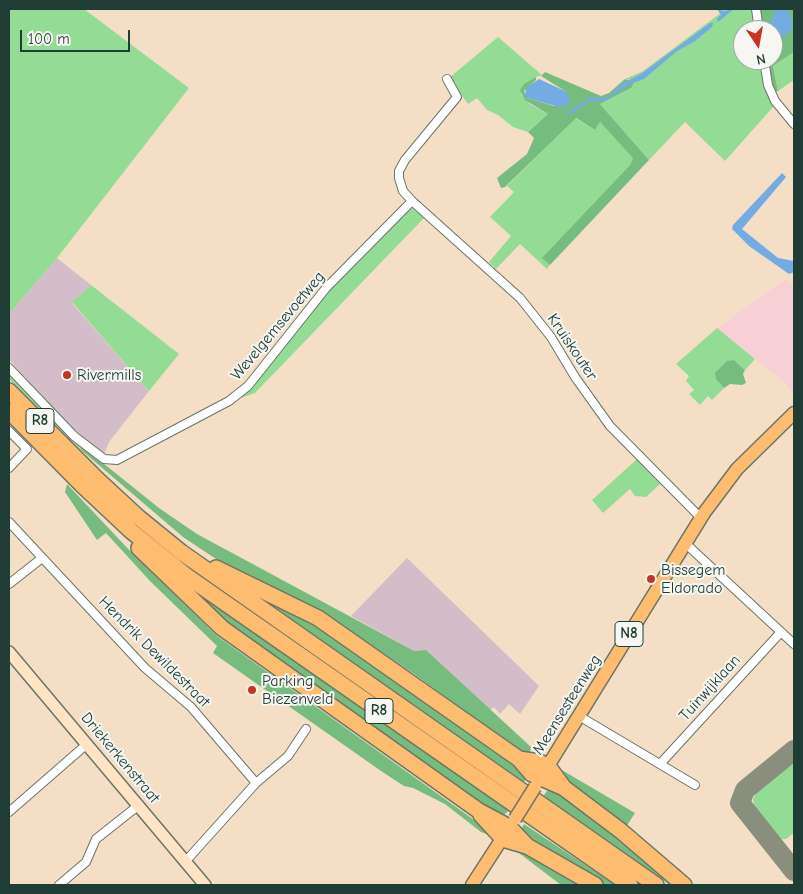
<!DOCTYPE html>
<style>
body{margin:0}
#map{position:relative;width:803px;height:894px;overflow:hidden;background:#f4dfc6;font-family:"Comic Neue",sans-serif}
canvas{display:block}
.frame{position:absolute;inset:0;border:10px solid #1f3d34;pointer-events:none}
.north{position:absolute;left:733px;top:20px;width:50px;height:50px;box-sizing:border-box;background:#f6f6f2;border:1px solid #a0aca6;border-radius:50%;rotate:168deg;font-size:14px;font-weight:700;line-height:20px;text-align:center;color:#1f3d34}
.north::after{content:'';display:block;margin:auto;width:18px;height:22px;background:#c8321e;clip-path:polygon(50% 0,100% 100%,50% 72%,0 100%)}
.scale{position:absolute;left:20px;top:30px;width:110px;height:22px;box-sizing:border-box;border:2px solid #1f3d34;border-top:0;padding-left:6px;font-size:15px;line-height:18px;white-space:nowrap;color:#1f3d34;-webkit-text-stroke:4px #f6f6f2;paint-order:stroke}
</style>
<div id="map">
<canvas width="803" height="894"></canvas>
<div class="frame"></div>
<div class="north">N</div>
<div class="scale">100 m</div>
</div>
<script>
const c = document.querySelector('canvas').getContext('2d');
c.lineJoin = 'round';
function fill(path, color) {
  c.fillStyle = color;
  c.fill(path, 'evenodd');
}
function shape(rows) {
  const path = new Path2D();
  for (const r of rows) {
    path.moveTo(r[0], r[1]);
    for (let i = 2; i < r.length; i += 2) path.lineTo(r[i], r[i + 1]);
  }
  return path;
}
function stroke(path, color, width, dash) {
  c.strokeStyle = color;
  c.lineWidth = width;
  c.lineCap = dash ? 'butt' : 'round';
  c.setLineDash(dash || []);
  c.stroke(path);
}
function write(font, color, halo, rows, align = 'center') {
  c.font = font + ' "Comic Neue",sans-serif';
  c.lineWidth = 4;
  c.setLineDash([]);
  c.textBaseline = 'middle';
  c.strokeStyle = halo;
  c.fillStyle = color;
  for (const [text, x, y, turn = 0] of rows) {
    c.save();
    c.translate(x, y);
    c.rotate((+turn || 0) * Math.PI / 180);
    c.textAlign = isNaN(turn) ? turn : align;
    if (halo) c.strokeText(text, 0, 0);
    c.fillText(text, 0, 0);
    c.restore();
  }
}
const built = shape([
 [786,279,794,287,794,394,784,382,717,328]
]);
const industrial = shape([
 [57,258,91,285,72,303,149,391,109,442,104,454,63,421,9,359,9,314],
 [407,558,539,686,520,714,509,704,500,714,494,707,490,710,426,650,414,651,351,616]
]);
const green = shape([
 [9,9,84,9,189,88,57,258,9,314],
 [726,9,752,9,756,30,743,30,743,60,761,60,767,91,774,106,725,161,685,122,649,160,600,104,631,88,631,80,625,79,643,71],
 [498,37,542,75,536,77,521,94,530,104,548,114,528,132,513,127,498,115,487,110,477,98,468,104,449,78],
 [794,52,794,80,778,91,773,66],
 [575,118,595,130,600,122,631,154,633,158,630,165,543,258,550,265,547,269,520,244,496,269,489,262,511,236,490,217,514,192,507,186],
 [409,209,413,209,425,217,255,393,238,399,246,393,311,309],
 [91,285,179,354,149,391,72,302],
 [717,328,755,359,745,370,734,360,716,378,724,388,712,400,708,396,700,405,689,394,694,390,686,381,689,376,676,364],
 [9,373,83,447,80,449,9,379],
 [637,459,660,484,646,497,635,496,630,489,603,513,592,500],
 [794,757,794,833,786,839,779,839,756,814,753,799,759,787]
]);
const forest = shape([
 [758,9,794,9,794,52,773,66,778,91,774,92,765,60,773,60,773,30,761,30],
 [545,72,601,96,609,93,625,79,634,82,631,88,600,104,649,160,550,265,542,258,630,165,633,158,600,122,595,130,576,118,505,187,501,188,497,178,527,154,534,138,528,132,548,114,525,100,520,90,524,84,536,77,536,80,524,91,527,98,554,106,566,106,565,91,541,76],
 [734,360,745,370,743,374,746,383,742,385,730,384,724,388,716,379,715,373,727,361],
 [83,447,159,508,197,534,414,651,426,650,531,747,530,752,524,754,414,674,313,606,222,563,183,537,80,449],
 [67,484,132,553,217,636,491,832,489,835,481,832,445,804,413,788,404,786,381,771,213,653,217,646,150,581,106,533,97,540,65,492],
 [192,589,509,810,503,816,496,815,218,617],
 [251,592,298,615,408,686,528,775,524,782],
 [555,766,635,813,626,827,558,775],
 [550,787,635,849,675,885,670,885,541,799],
 [524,824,615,885,604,885,550,854,520,832],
 [514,846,582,885,561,885,511,847]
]);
const water = shape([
 [717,9,725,11,734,9,718,22,717,18,721,15],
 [773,9,787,9,792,21,791,31,785,36,778,35,772,30,770,24,775,13],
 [710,23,713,23,712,27,695,41,677,51,644,79,630,84,604,101,589,101,570,115,567,113,590,97,601,98,609,96,623,83,641,74],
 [539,79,565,91,569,97,569,104,566,106,559,107,527,98,525,95,526,88],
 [782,173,786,177,742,229,778,258,794,261,794,272,789,274,749,246,732,229,733,225]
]);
const taxiway = shape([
 [794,750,745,790,740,803,794,871]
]);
const street = shape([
 [756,9,759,30],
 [764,60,768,85,775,101,794,124],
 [447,79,457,97,405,160,399,171,399,178,403,191,412,201,520,298,551,337,575,377,610,426,701,518],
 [9,368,74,436,104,459,117,460,229,401,248,386,326,288,412,201],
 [9,431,27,449,9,468],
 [9,522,145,668,191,707,256,783],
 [685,543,794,644],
 [9,584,42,558],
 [579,716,695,785],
 [660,764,781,632],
 [9,812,87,744],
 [185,862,256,783,288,756,306,729],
 [59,885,86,862,96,839,139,805]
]);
const secondary = shape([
 [9,652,205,885]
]);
const primary = shape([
 [543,774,704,513,737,469,794,413],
 [472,885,507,831]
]);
const highway = shape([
 [9,391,97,479,138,517,181,552,656,885],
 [9,411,82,485,131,531,188,577,630,885],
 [139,548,222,628,479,811,509,827,527,846],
 [216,568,318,618,519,759,532,774,564,788],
 [519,759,539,762,548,766,564,788,621,831,684,885],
 [481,815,503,839,527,846,595,885]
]);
const primaryBridge = shape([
 [515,819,535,787]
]);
const markers = [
 [67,375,5,"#c8321e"],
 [651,579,5,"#c8321e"],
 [252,690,5,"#c8321e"]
];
const shields = [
 [40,421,28],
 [629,634,28],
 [379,711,28]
];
const shieldNames = [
 ["R8",40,421],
 ["N8",629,634],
 ["R8",379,711]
];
const streetNames = [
 ["Wevelgemsevoetweg",278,326,-50],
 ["Kruiskouter",572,347,56],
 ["Hendrik Dewildestraat",154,652,45],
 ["Tuinwijklaan",710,688,-48],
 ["Meensesteenweg",567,705,-58],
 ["Driekerkenstraat",120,758,50]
];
const poiNames = [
 ["Rivermills",77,375],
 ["Bissegem",661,570],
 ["Eldorado",661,588],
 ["Parking",262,681],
 ["Biezenveld",262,699]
];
fill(built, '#f7cfd5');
fill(industrial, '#d2bdc8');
fill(green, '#94dc96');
fill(forest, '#77bc7f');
fill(water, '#74abe3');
stroke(taxiway, '#8a8e7d', 20);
stroke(street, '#6a7667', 10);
stroke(secondary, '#6a7667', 14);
stroke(primary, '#6a7667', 15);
stroke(highway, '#6a7667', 18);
stroke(street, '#fff', 8);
stroke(secondary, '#fee4c5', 11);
stroke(primary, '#fdbc6f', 12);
stroke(highway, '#fdbc6f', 15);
stroke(primaryBridge, '#6a7667', 15, []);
stroke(primaryBridge, '#fdbc6f', 12);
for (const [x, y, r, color] of markers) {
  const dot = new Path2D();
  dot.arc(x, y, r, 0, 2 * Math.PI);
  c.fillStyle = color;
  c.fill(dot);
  stroke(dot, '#f6f6f2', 2);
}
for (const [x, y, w] of shields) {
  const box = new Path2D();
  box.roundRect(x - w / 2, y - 12.5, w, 25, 4);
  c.fillStyle = '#f6f6f2';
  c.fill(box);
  stroke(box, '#1f3d34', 1);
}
write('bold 15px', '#1f3d34', null, shieldNames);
write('16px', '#1f3d34', '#f6f6f2', streetNames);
write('16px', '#1f3d34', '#f6f6f2', poiNames, 'left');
</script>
